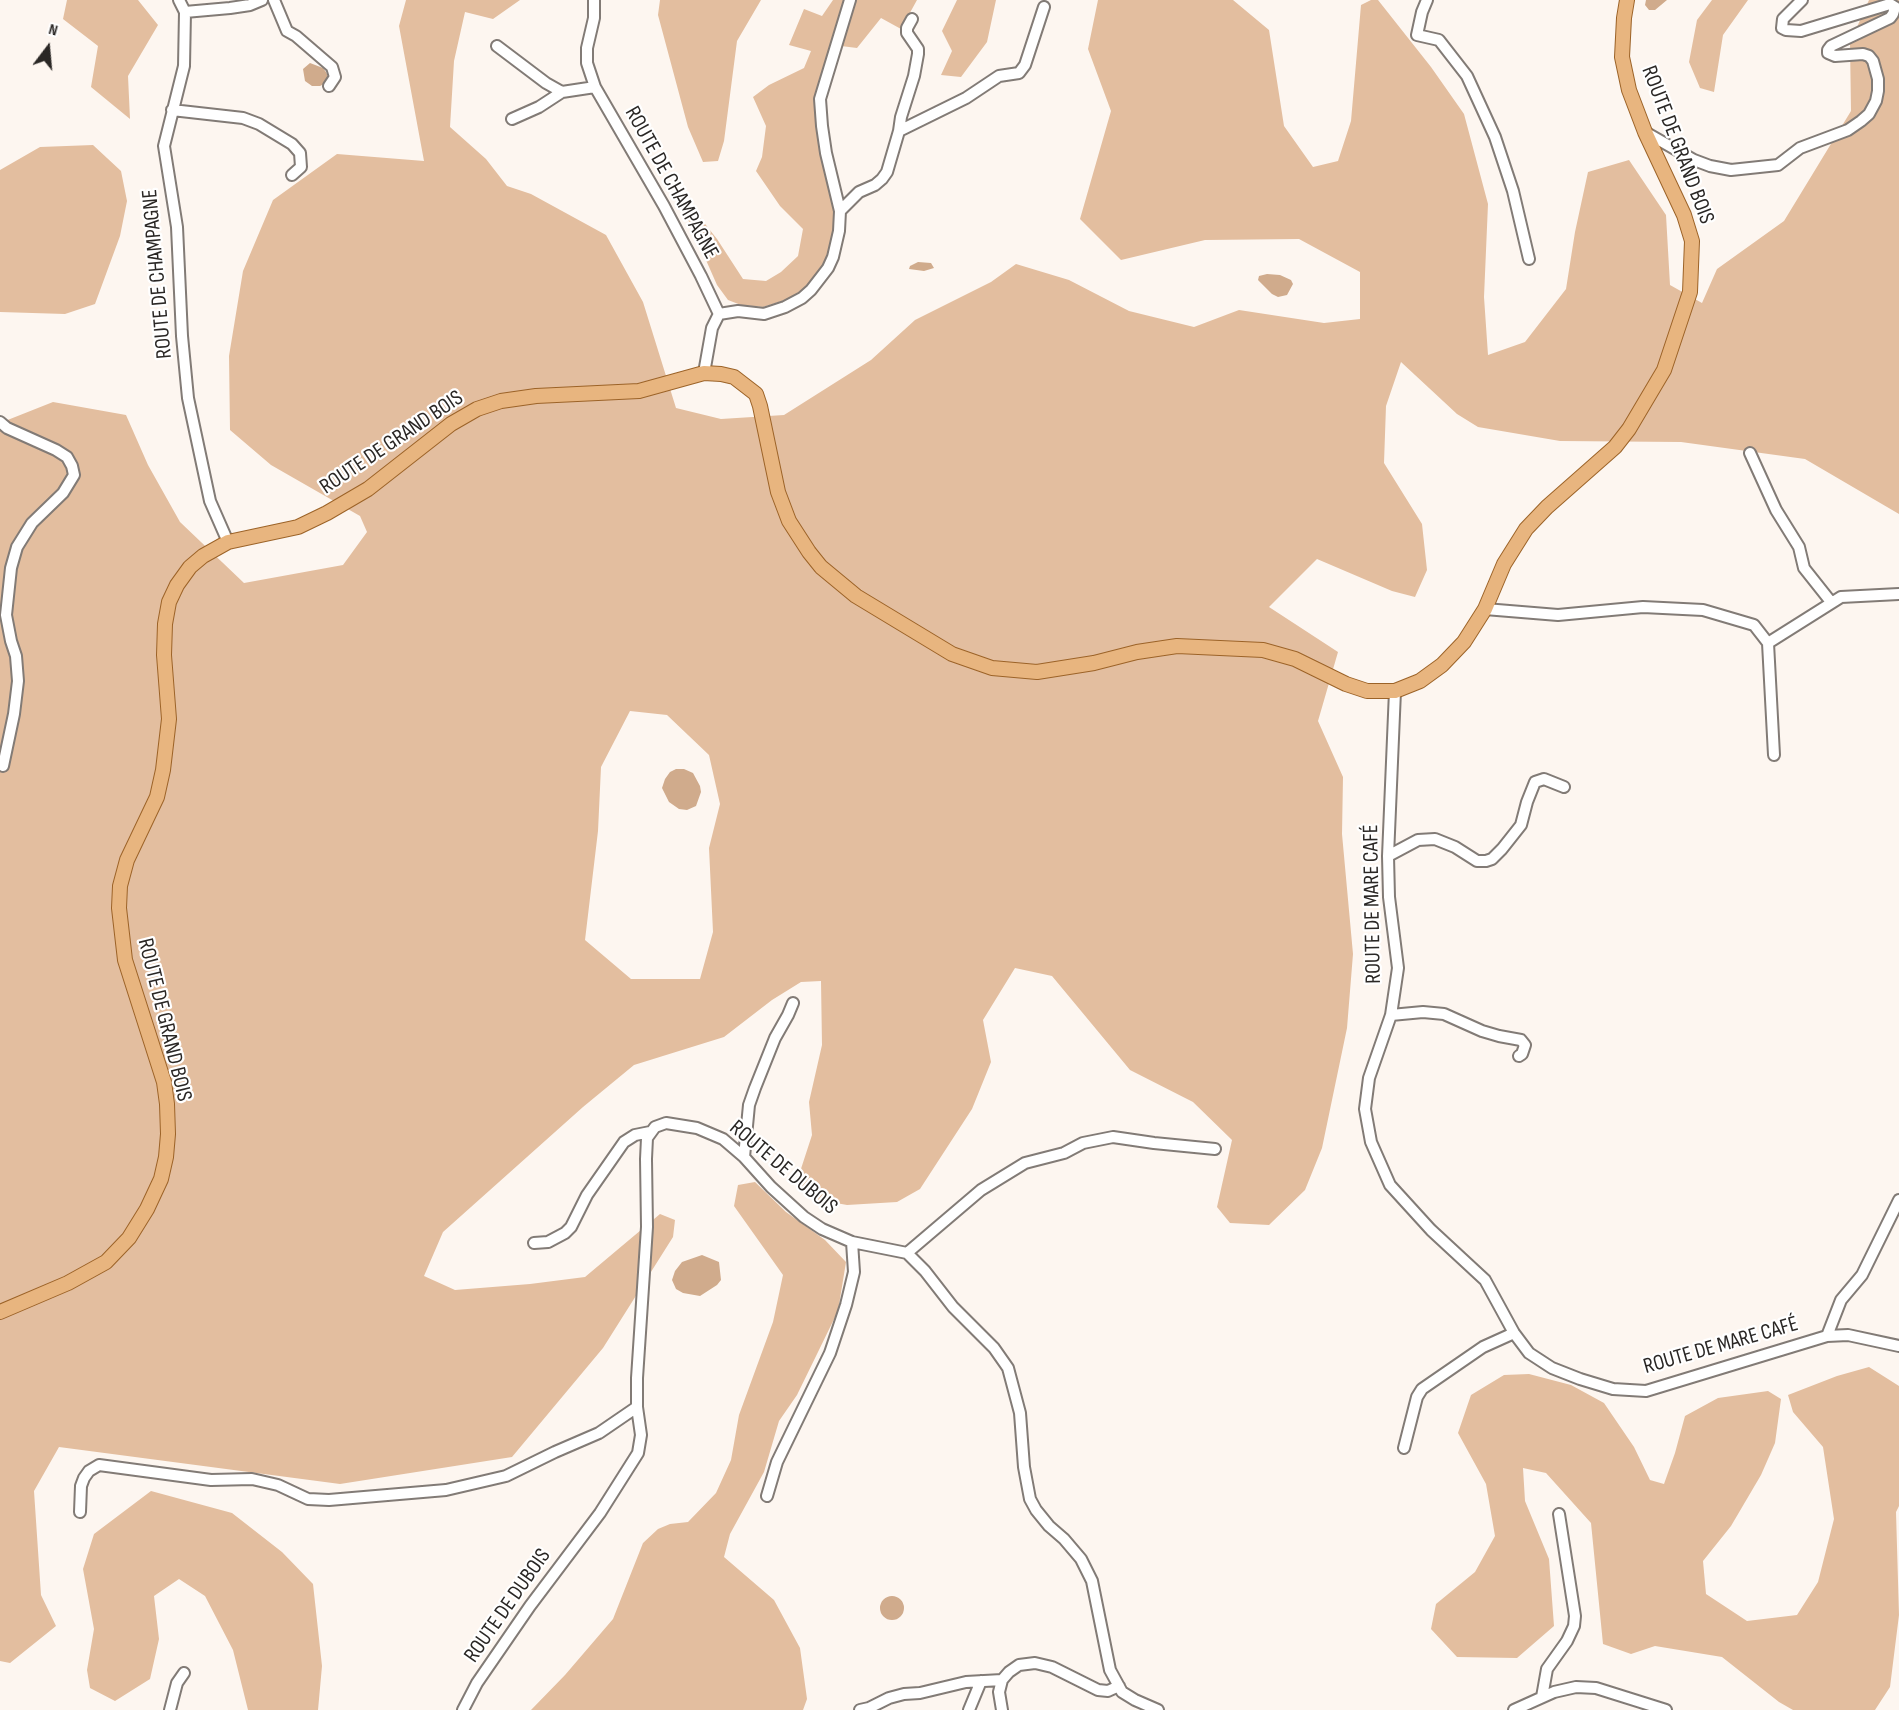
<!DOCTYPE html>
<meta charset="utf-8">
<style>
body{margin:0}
#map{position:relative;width:1899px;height:1710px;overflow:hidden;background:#fdf6f0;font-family:"Sofia Sans Condensed",sans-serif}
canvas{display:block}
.north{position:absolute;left:18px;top:18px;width:60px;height:60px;-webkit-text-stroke:4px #fff;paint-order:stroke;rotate:16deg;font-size:16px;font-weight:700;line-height:24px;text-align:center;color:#2a2725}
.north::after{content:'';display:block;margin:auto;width:21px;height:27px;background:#2a2725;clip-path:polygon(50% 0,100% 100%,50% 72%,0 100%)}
</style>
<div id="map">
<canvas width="1899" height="1710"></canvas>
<div class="north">N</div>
</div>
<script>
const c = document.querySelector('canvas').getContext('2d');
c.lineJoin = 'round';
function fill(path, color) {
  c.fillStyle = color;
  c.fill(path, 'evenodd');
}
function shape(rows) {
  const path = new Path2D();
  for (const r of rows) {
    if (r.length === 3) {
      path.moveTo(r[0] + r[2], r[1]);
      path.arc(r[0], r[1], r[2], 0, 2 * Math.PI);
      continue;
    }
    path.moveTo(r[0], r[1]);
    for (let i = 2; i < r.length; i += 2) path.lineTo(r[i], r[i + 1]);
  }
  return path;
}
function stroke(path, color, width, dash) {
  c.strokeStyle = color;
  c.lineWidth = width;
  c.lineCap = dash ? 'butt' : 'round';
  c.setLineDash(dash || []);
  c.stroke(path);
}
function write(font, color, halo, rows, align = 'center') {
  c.font = font + ' "Sofia Sans Condensed",sans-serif';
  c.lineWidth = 4.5;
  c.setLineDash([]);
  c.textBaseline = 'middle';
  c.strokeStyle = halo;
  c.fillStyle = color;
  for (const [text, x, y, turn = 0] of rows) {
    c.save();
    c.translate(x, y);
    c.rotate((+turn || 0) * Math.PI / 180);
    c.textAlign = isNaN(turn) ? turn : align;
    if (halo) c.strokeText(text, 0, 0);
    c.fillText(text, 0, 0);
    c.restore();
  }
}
const forest = shape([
 [67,0,138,0,158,25,128,76,130,119,91,87,98,46,63,19],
 [406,0,520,0,493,19,465,12,454,61,450,127,486,159,507,186,531,194,606,235,643,302,676,408,721,419,784,415,871,360,915,320,991,282,1016,264,1069,280,1129,311,1194,327,1239,310,1324,323,1360,319,1360,272,1299,239,1205,240,1121,260,1080,219,1111,111,1088,49,1098,0,1233,0,1269,30,1284,126,1313,167,1338,161,1351,121,1361,5,1371,0,1378,0,1431,67,1464,114,1488,204,1484,297,1488,355,1525,342,1566,289,1575,232,1588,172,1629,160,1666,215,1670,285,1702,303,1717,269,1784,221,1851,111,1850,43,1869,0,1899,0,1899,514,1805,459,1681,442,1560,441,1478,427,1457,414,1401,362,1386,406,1384,463,1422,524,1427,570,1415,597,1392,591,1317,559,1269,607,1338,652,1318,721,1343,777,1342,834,1353,954,1347,1028,1322,1148,1305,1190,1269,1225,1230,1223,1217,1207,1232,1140,1193,1102,1130,1070,1052,976,1015,968,983,1020,991,1062,972,1109,920,1189,897,1202,847,1205,809,1198,798,1178,812,1135,809,1102,822,1045,821,981,801,982,772,1000,724,1037,634,1065,583,1107,443,1232,424,1276,455,1290,530,1284,585,1277,660,1214,675,1220,673,1237,603,1348,512,1457,340,1484,59,1447,34,1491,41,1595,56,1626,10,1663,0,1661,0,423,53,402,126,415,148,465,180,522,244,583,343,565,367,532,360,516,271,465,230,430,229,356,243,271,273,200,337,154,424,161,399,26],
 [630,711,667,715,709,755,720,804,709,848,713,932,700,979,631,979,585,940,598,831,601,767],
 [660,0,761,0,737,41,724,141,718,161,703,162,688,127,658,15],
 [833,0,917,0,901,29,881,18,857,48,841,46,817,99,836,210,834,242,826,261,808,286,788,299,763,307,741,305,728,300,717,285,683,208,694,210,717,239,743,279,766,281,781,272,798,256,803,229,780,206,756,171,762,157,766,126,753,97,769,85,804,68,811,51,789,45,804,9,822,16],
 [957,0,996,0,987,42,961,77,941,75,952,51,942,31],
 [1712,0,1748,0,1723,35,1714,92,1700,88,1689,62,1697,20],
 [93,145,121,171,127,201,120,236,95,304,65,314,0,312,0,170,40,147],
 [755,1182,786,1212,825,1240,846,1262,838,1311,797,1395,779,1421,764,1472,730,1534,724,1557,774,1600,800,1648,807,1699,803,1710,531,1710,565,1675,613,1619,643,1543,658,1529,670,1524,688,1522,716,1493,731,1460,739,1415,773,1322,783,1275,734,1206,738,1185],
 [1869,1367,1899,1386,1899,1506,1896,1512,1899,1615,1890,1687,1875,1710,1793,1710,1779,1702,1722,1657,1655,1646,1631,1654,1603,1644,1591,1523,1546,1473,1523,1468,1525,1501,1549,1559,1554,1626,1517,1658,1457,1657,1431,1629,1436,1604,1475,1572,1495,1536,1486,1484,1458,1433,1471,1395,1504,1375,1529,1374,1571,1385,1604,1403,1634,1447,1650,1480,1664,1484,1675,1453,1685,1416,1718,1398,1768,1391,1781,1399,1775,1443,1761,1475,1731,1526,1703,1561,1706,1594,1747,1621,1797,1615,1818,1582,1834,1519,1823,1447,1793,1412,1788,1395,1837,1376],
 [151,1491,232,1513,282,1552,313,1584,322,1666,318,1710,248,1710,233,1650,205,1596,179,1579,154,1596,159,1639,150,1679,115,1701,90,1688,87,1670,94,1629,83,1569,94,1534]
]);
const water = shape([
 [1646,0,1667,0,1655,10,1649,10,1645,5],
 [310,63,323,68,326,72,328,76,324,84,320,86,312,86,305,81,303,69],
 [918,262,931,263,934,268,924,271,909,269,910,266],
 [1267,274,1280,275,1291,280,1293,284,1287,295,1278,297,1272,294,1258,280,1259,276],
 [676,769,684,769,693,773,700,786,701,792,696,806,687,810,679,809,669,802,662,788,665,779,670,772],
 [702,1255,719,1262,721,1280,717,1285,700,1296,683,1293,676,1289,672,1280,675,1271,682,1262],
 [892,1608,12]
]);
const minor = shape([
 [179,0,185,12,184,66,164,146,177,227,182,336,188,398,210,501,228,542],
 [274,0,287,31,296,36,332,67,335,77,329,86],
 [594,0,594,18,587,48,587,63,595,87,664,206,701,276,719,314],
 [1427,0,1422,12,1417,35,1439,40,1467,76,1495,137,1513,191,1529,259],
 [185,12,230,8,250,5,262,0],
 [912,19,907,28,907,33,918,49,918,54,914,76,901,117,899,131,966,98,999,76,1019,73,1025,65,1044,7],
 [497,46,546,83,562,92,595,87],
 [172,110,243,118,259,124,292,144,300,153,301,167,292,175],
 [512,119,539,107,562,92],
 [1645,132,1694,160,1710,166,1731,170,1778,165,1800,148,1848,130,1861,121,1869,114,1876,101,1878,91,1878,79,1873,61,1869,56,1863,54,1835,56,1828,53,1828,50,1831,46,1890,18,1893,14,1895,7,1890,4,1801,31,1786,30,1782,28,1783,19,1802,0],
 [840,211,859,192,875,185,882,179,887,172,899,131],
 [704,373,712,328,719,314,738,311,764,314,785,307,802,298,811,290,828,268,833,257,839,231,840,211,826,153,822,126,820,99,850,0],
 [0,422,7,428,56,450,67,457,72,466,74,475,63,493,32,523,17,547,11,568,6,615,11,641,16,656,18,681,14,714,3,766],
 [1750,453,1776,510,1799,547,1804,568,1831,602],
 [1485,609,1558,615,1643,607,1703,610,1754,625,1768,643,1841,597,1899,594],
 [1768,643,1774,755],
 [1395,691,1388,856,1389,897,1398,968,1391,1015,1369,1078,1365,1109,1371,1142,1390,1185,1431,1230,1485,1280,1514,1333,1529,1353,1552,1368,1580,1379,1613,1389,1646,1391,1827,1336,1848,1335,1899,1346],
 [1388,856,1418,840,1435,839,1455,847,1477,861,1486,861,1492,859,1502,849,1521,825,1527,802,1535,782,1544,779,1564,787],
 [1391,1015,1423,1012,1444,1014,1482,1031,1499,1036,1521,1040,1525,1045,1522,1054,1519,1056],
 [744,1157,749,1105,755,1088,775,1038,788,1015,793,1003],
 [534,1243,548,1242,565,1233,571,1227,587,1195,624,1142,635,1135,650,1132],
 [907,1253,981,1190,1025,1163,1064,1153,1083,1143,1113,1137,1154,1143,1215,1149],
 [1827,1336,1841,1300,1862,1275,1899,1200],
 [1404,1448,1417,1397,1422,1389,1483,1347,1514,1333],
 [767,1496,777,1462,830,1353,846,1305,854,1272,852,1242],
 [80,1512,81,1486,84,1478,89,1471,99,1465,211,1480,252,1479,278,1485,308,1499,329,1500,446,1490,506,1476,555,1452,599,1433,637,1407],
 [1542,1697,1547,1669,1567,1641,1574,1626,1575,1616,1559,1514],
 [170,1710,177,1683,184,1673],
 [463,1710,477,1683,530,1606,600,1513,638,1453,641,1435,637,1407,637,1378,647,1227,646,1159,647,1138,655,1127,666,1123,697,1128,723,1139,744,1157,771,1187,804,1217,822,1229,852,1242,907,1253,925,1271,953,1307,994,1348,1008,1368,1020,1413,1024,1467,1030,1499,1036,1510,1049,1526,1064,1539,1081,1559,1092,1581,1110,1670,1122,1692,1135,1700,1158,1710],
 [860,1710,869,1708,889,1698,904,1694,920,1693,966,1682,1002,1680],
 [969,1710,981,1681],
 [1002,1710,999,1692,1002,1680,1009,1672,1019,1665,1035,1663,1052,1667,1098,1690,1108,1691,1119,1686],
 [1514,1710,1554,1692,1576,1687,1596,1688,1666,1710]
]);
const major = shape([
 [0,1312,68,1283,106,1262,129,1238,147,1209,161,1179,166,1157,168,1134,167,1104,164,1082,125,960,119,908,120,886,127,860,157,797,163,770,169,719,164,655,165,624,169,602,177,585,190,567,203,556,228,542,298,527,327,513,368,489,451,424,477,409,501,401,536,396,639,391,704,373,721,374,734,377,756,394,760,406,778,492,789,521,809,552,821,567,856,596,952,654,992,668,1037,672,1094,663,1137,652,1177,646,1263,650,1295,659,1346,684,1367,691,1395,691,1420,681,1442,665,1464,642,1485,609,1504,564,1526,529,1547,507,1615,447,1629,429,1664,370,1690,292,1692,241,1684,215,1645,132,1629,90,1622,57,1624,18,1627,0]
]);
const streetNames = [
 ["ROUTE DE GRAND BOIS",1677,145,69],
 ["ROUTE DE CHAMPAGNE",671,183,61],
 ["ROUTE DE CHAMPAGNE",158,274,-95],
 ["ROUTE DE GRAND BOIS",392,443,-34],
 ["ROUTE DE MARE CAFÉ",1373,904,-91],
 ["ROUTE DE GRAND BOIS",164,1020,76],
 ["ROUTE DE DUBOIS",783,1168,40],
 ["ROUTE DE MARE CAFÉ",1721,1346,-16],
 ["ROUTE DE DUBOIS",508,1606,-55]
];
fill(forest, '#e3be9f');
fill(water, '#d0ab8c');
stroke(minor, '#827b76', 14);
stroke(major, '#9c6328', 16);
stroke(minor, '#fff', 10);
stroke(major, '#e8b57f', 14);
write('22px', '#2a2725', '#fff', streetNames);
</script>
